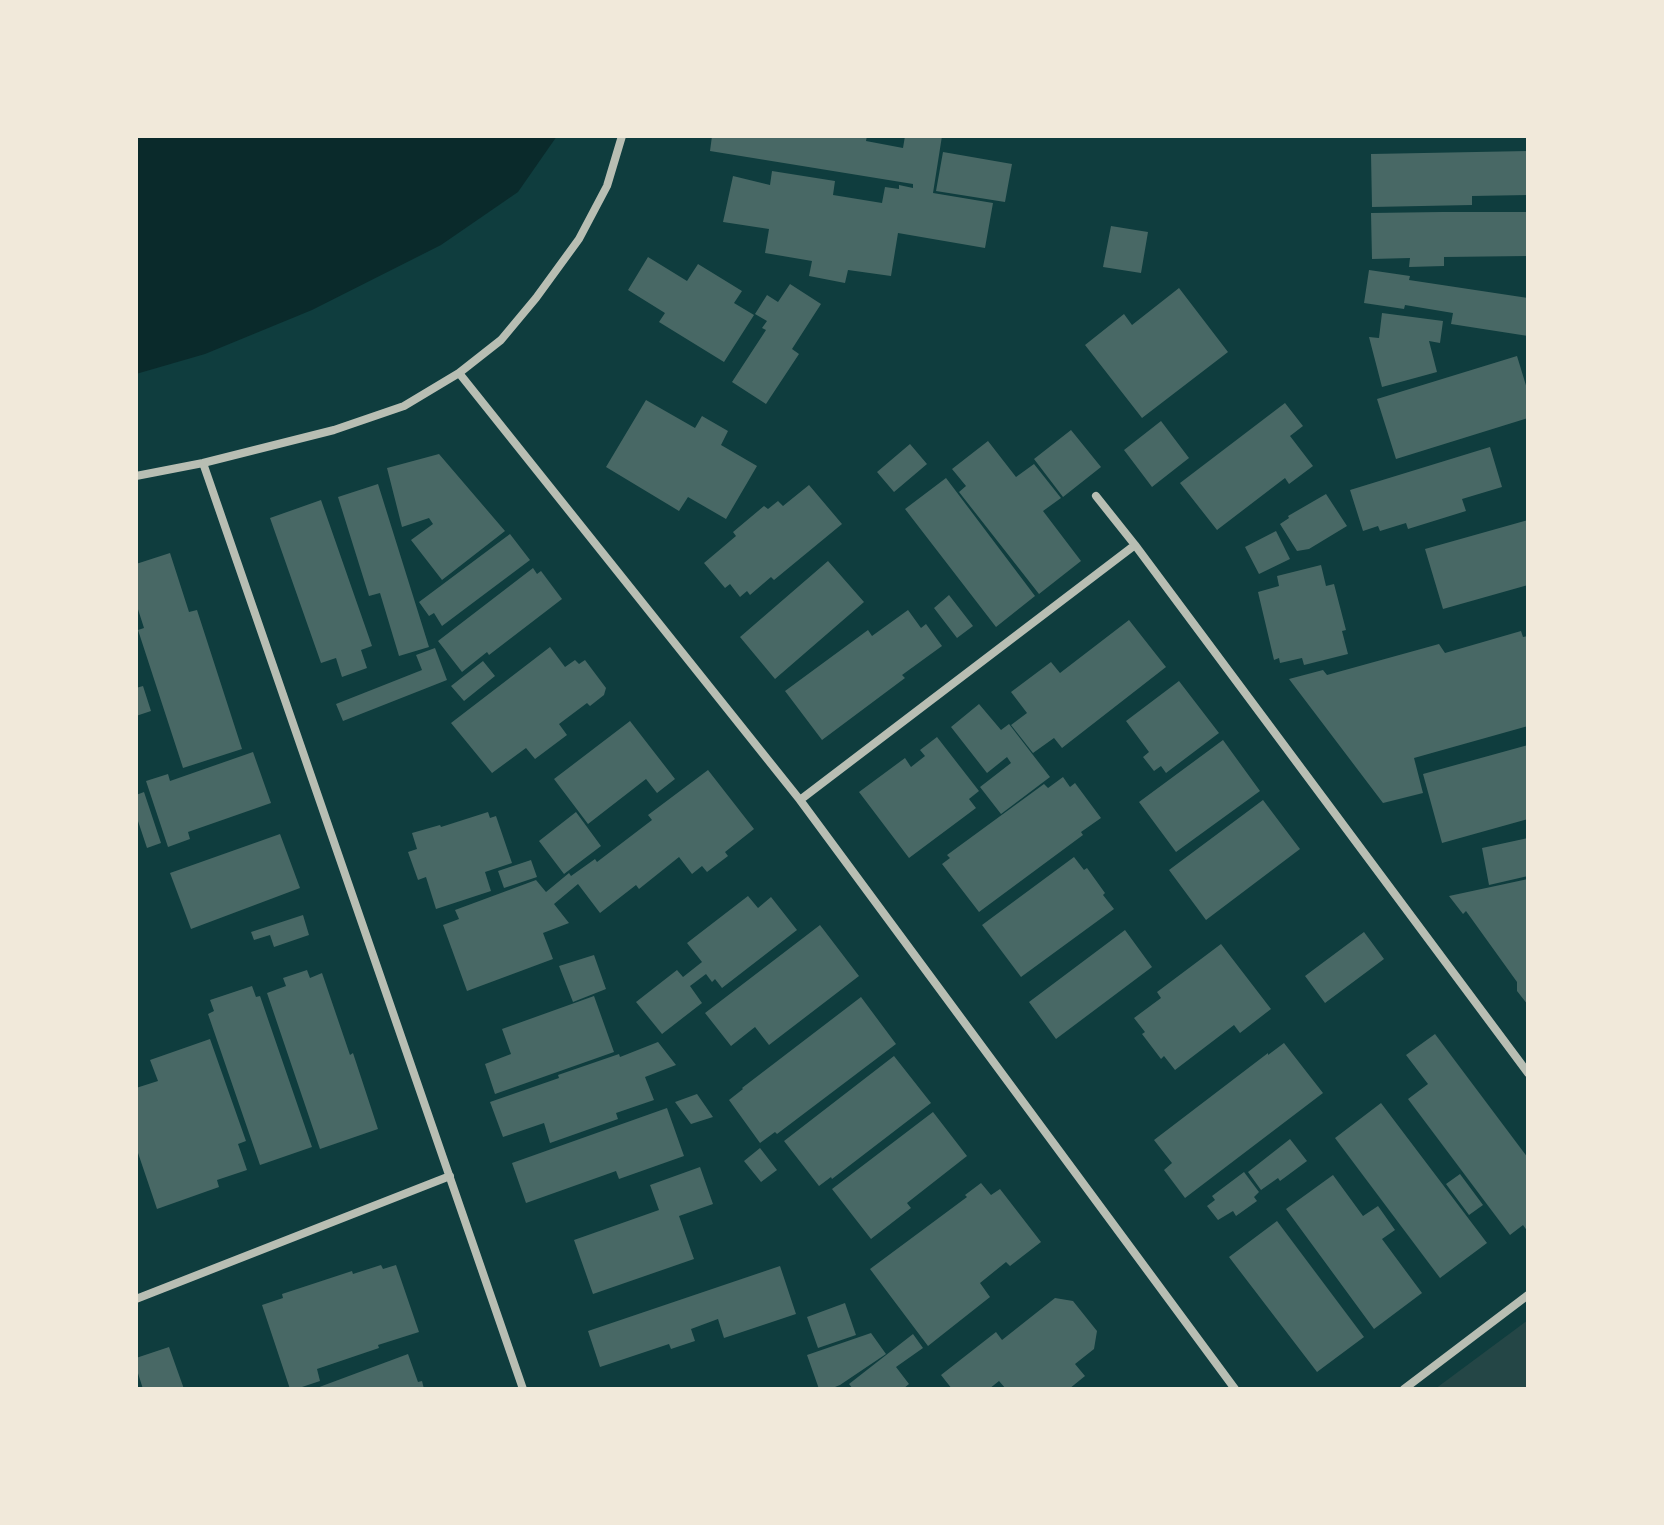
<!DOCTYPE html>
<style>
body{margin:0}
#map{position:relative;width:1664px;height:1525px;overflow:hidden;background:#0f3d3e;font-family:"PT Sans",sans-serif}
canvas{display:block}
.frame{position:absolute;inset:0;border:138px solid #f1e9da;pointer-events:none}
</style>
<div id="map">
<canvas width="1664" height="1525"></canvas>
<div class="frame"></div>
</div>
<script>
const c = document.querySelector('canvas').getContext('2d');
c.lineJoin = 'round';
function fill(path, color) {
  c.fillStyle = color;
  c.fill(path, 'evenodd');
}
function shape(rows) {
  const path = new Path2D();
  for (const r of rows) {
    path.moveTo(r[0], r[1]);
    for (let i = 2; i < r.length; i += 2) path.lineTo(r[i], r[i + 1]);
  }
  return path;
}
function stroke(path, color, width, dash) {
  c.strokeStyle = color;
  c.lineWidth = width;
  c.lineCap = dash ? 'butt' : 'round';
  c.setLineDash(dash || []);
  c.stroke(path);
}
const green = shape([
 [1528,1320,1528,1389,1435,1389]
]);
const water = shape([
 [136,136,557,136,518,192,441,245,312,310,205,354,136,374]
]);
const building = shape([
 [712,136,867,136,866,141,903,148,905,136,942,136,933,193,993,203,985,248,898,233,891,276,848,270,845,283,809,276,812,261,765,253,769,229,723,222,733,176,770,185,772,171,835,181,833,195,882,203,885,187,899,189,899,185,913,188,913,184,710,151],
 [1528,151,1528,195,1472,196,1472,205,1372,207,1371,154],
 [943,152,1012,164,1005,202,936,191],
 [1442,212,1528,212,1528,256,1444,257,1444,266,1409,267,1410,258,1372,259,1371,213],
 [1111,226,1148,232,1141,273,1103,267],
 [648,257,687,281,698,264,742,291,734,303,754,315,724,362,659,322,665,313,628,290],
 [1369,270,1410,276,1409,280,1528,298,1528,336,1451,324,1453,313,1405,305,1404,309,1364,303],
 [790,284,821,304,792,349,799,354,766,404,732,382,766,330,762,328,767,321,755,314,767,295,778,302],
 [1179,288,1228,352,1142,418,1085,345,1124,314,1132,325],
 [1382,313,1443,321,1440,343,1429,341,1437,372,1382,387,1369,337,1379,338],
 [1517,356,1528,392,1528,418,1396,459,1377,399],
 [646,400,695,428,702,416,728,431,721,445,757,466,726,519,688,497,679,511,606,467],
 [1285,403,1303,426,1290,436,1313,466,1289,484,1285,478,1217,530,1180,483],
 [1161,421,1189,458,1152,487,1124,450],
 [1071,430,1101,467,1063,497,1034,459],
 [988,441,1016,477,1034,464,1061,498,1043,511,1081,561,1039,594,959,492,966,486,952,469],
 [910,444,927,464,894,492,877,472],
 [1490,447,1502,487,1462,499,1466,511,1408,529,1406,523,1380,531,1378,526,1363,531,1350,490],
 [439,454,505,531,442,580,411,540,433,524,429,518,402,527,387,468],
 [946,478,1035,596,996,627,905,509],
 [378,484,429,647,399,656,380,593,369,596,338,497],
 [809,485,842,524,774,580,771,577,750,595,747,591,740,597,730,584,725,588,704,563,736,536,733,532,764,506,768,509,778,501,783,506],
 [1326,494,1347,526,1309,549,1297,551,1280,524,1289,518,1288,516],
 [321,500,372,646,361,650,367,668,342,677,336,658,321,663,270,518],
 [1528,520,1528,585,1443,609,1425,549],
 [1276,531,1290,559,1259,574,1245,547],
 [510,534,530,560,442,626,434,613,429,616,419,602],
 [170,553,189,612,197,610,242,749,183,768,138,630,144,628,136,603,136,564],
 [828,561,864,602,775,679,740,637],
 [1321,565,1326,586,1334,584,1346,630,1342,631,1348,654,1304,665,1302,658,1280,663,1279,658,1274,660,1258,592,1279,586,1277,576],
 [533,568,537,574,541,571,562,599,489,655,487,652,462,672,438,641],
 [949,595,973,626,957,638,934,608],
 [908,610,921,628,926,624,942,646,902,675,905,678,822,740,785,691,868,630,872,636],
 [1129,620,1166,667,1062,748,1054,738,1033,753,1011,725,1027,713,1011,692,1051,662,1060,673],
 [1521,631,1523,637,1528,636,1528,726,1414,758,1423,793,1383,803,1289,679,1323,670,1327,675,1439,644,1445,653],
 [550,647,565,667,575,660,579,664,585,660,606,688,604,695,590,706,587,703,559,724,567,735,535,759,526,748,492,773,451,723],
 [435,648,447,680,343,721,336,704,422,670,416,655],
 [483,661,495,676,464,701,451,686],
 [1179,681,1219,733,1166,773,1161,766,1154,771,1143,757,1149,752,1126,721],
 [143,686,151,711,136,716,136,688],
 [979,704,1001,730,1009,724,1050,777,1001,814,980,787,1011,763,1007,757,987,773,951,727],
 [630,721,675,779,657,793,646,779,588,824,554,779],
 [937,737,979,791,969,799,976,808,909,858,859,792,905,758,911,767,925,756,920,750],
 [1223,740,1260,791,1176,852,1139,802],
 [1528,745,1528,819,1442,843,1423,774],
 [253,752,271,803,188,832,190,839,168,847,146,781,168,774,170,781],
 [708,770,754,829,725,852,728,856,707,872,702,866,692,874,679,857,639,889,636,885,600,913,578,884,554,904,569,923,543,933,553,959,467,991,443,925,459,919,455,910,536,880,546,892,569,873,571,876,595,859,597,862,652,820,648,815],
 [1063,777,1070,787,1075,783,1101,818,1081,832,1083,835,979,912,942,864,950,858,947,855,1044,784,1048,788],
 [144,792,161,843,147,848,136,815,136,795],
 [1263,800,1300,849,1206,920,1169,870],
 [488,812,490,818,496,816,512,863,485,872,491,891,436,909,426,877,418,880,408,852,417,849,412,833,440,825,441,827],
 [576,812,601,846,564,874,539,841],
 [280,834,300,888,191,929,170,873],
 [1528,838,1528,876,1489,885,1482,848],
 [1074,857,1084,870,1087,868,1105,893,1103,895,1114,909,1021,977,982,925],
 [531,860,537,877,504,888,498,871],
 [1528,879,1528,1005,1517,991,1517,982,1466,911,1463,914,1449,896],
 [748,896,758,908,771,897,797,930,722,988,715,979,712,982,706,974,690,986,702,1003,662,1034,636,1002,677,970,683,977,702,962,687,943],
 [303,915,309,935,274,947,270,935,254,940,251,932],
 [820,925,859,976,769,1045,755,1027,731,1046,705,1013],
 [1125,930,1152,967,1056,1039,1029,1002],
 [1364,932,1384,959,1325,1003,1305,976],
 [1221,944,1271,1009,1240,1033,1234,1025,1175,1070,1164,1056,1161,1059,1142,1034,1145,1032,1134,1018,1161,998,1157,992],
 [594,955,606,989,573,1002,559,966],
 [307,970,310,978,322,973,350,1055,353,1053,378,1129,320,1149,267,993,286,986,283,978],
 [252,986,256,997,260,996,312,1147,260,1165,208,1014,214,1011,210,1000],
 [594,996,614,1052,495,1094,485,1064,511,1054,502,1029],
 [861,997,896,1044,777,1134,775,1132,760,1143,729,1100,743,1089,742,1088],
 [1435,1034,1528,1158,1528,1232,1523,1225,1510,1235,1408,1099,1428,1084,1406,1055],
 [210,1039,246,1141,238,1144,247,1170,217,1180,219,1187,157,1209,136,1147,136,1088,158,1081,150,1060],
 [658,1042,676,1065,645,1077,654,1100,616,1113,618,1119,550,1143,544,1123,503,1137,490,1102,559,1078,558,1075,619,1054,620,1057],
 [1284,1043,1323,1093,1185,1198,1164,1170,1172,1163,1154,1140,1268,1053,1268,1055],
 [894,1056,931,1103,832,1179,831,1177,819,1186,784,1141],
 [697,1094,713,1117,691,1124,675,1102],
 [1381,1103,1487,1243,1440,1278,1335,1138],
 [667,1108,684,1156,619,1179,616,1171,526,1203,512,1163],
 [933,1112,967,1156,907,1203,911,1208,871,1239,832,1189],
 [1290,1139,1307,1161,1280,1181,1278,1178,1261,1190,1248,1172],
 [760,1148,777,1170,761,1182,744,1161],
 [700,1167,713,1204,679,1216,694,1259,593,1294,574,1240,659,1210,650,1185],
 [1244,1172,1259,1192,1254,1197,1257,1201,1236,1216,1233,1211,1218,1220,1207,1206,1215,1200,1212,1196],
 [1460,1174,1483,1205,1469,1215,1446,1184],
 [1333,1175,1363,1216,1378,1206,1395,1230,1382,1239,1422,1293,1374,1329,1286,1209],
 [981,1183,991,1195,1000,1189,1041,1242,1010,1266,1006,1262,980,1283,990,1297,928,1346,870,1269,967,1197,965,1195],
 [1277,1221,1364,1337,1317,1372,1229,1257],
 [381,1265,383,1269,396,1265,419,1332,378,1345,379,1348,317,1369,320,1381,296,1389,290,1389,262,1305,283,1298,282,1294,352,1271,353,1274],
 [780,1266,796,1314,724,1338,718,1319,691,1329,695,1341,671,1349,669,1344,600,1367,588,1331],
 [1055,1298,1073,1301,1097,1331,1094,1349,1075,1364,1085,1376,1069,1389,1006,1389,999,1381,989,1389,952,1389,941,1375,996,1332,1002,1340],
 [845,1303,856,1335,818,1348,807,1317],
 [871,1333,886,1354,840,1385,830,1389,819,1389,807,1355],
 [913,1334,923,1348,896,1367,909,1384,903,1389,853,1389,849,1384],
 [169,1347,184,1389,143,1389,136,1367,136,1358],
 [408,1354,418,1382,422,1381,424,1389,314,1389]
]);
const minor = shape([
 [459,373,800,800,1235,1389],
 [203,463,523,1389],
 [136,476,203,463,334,430,404,406,459,373,501,340,536,298,579,239,607,186,622,136],
 [1096,496,1135,545,1528,1073],
 [800,800,1135,545],
 [136,1299,450,1176],
 [1404,1389,1528,1295]
]);
fill(green, '#244646');
fill(water, '#0a2a2b');
fill(building, '#486865');
stroke(minor, '#b8beb3', 8);
</script>
